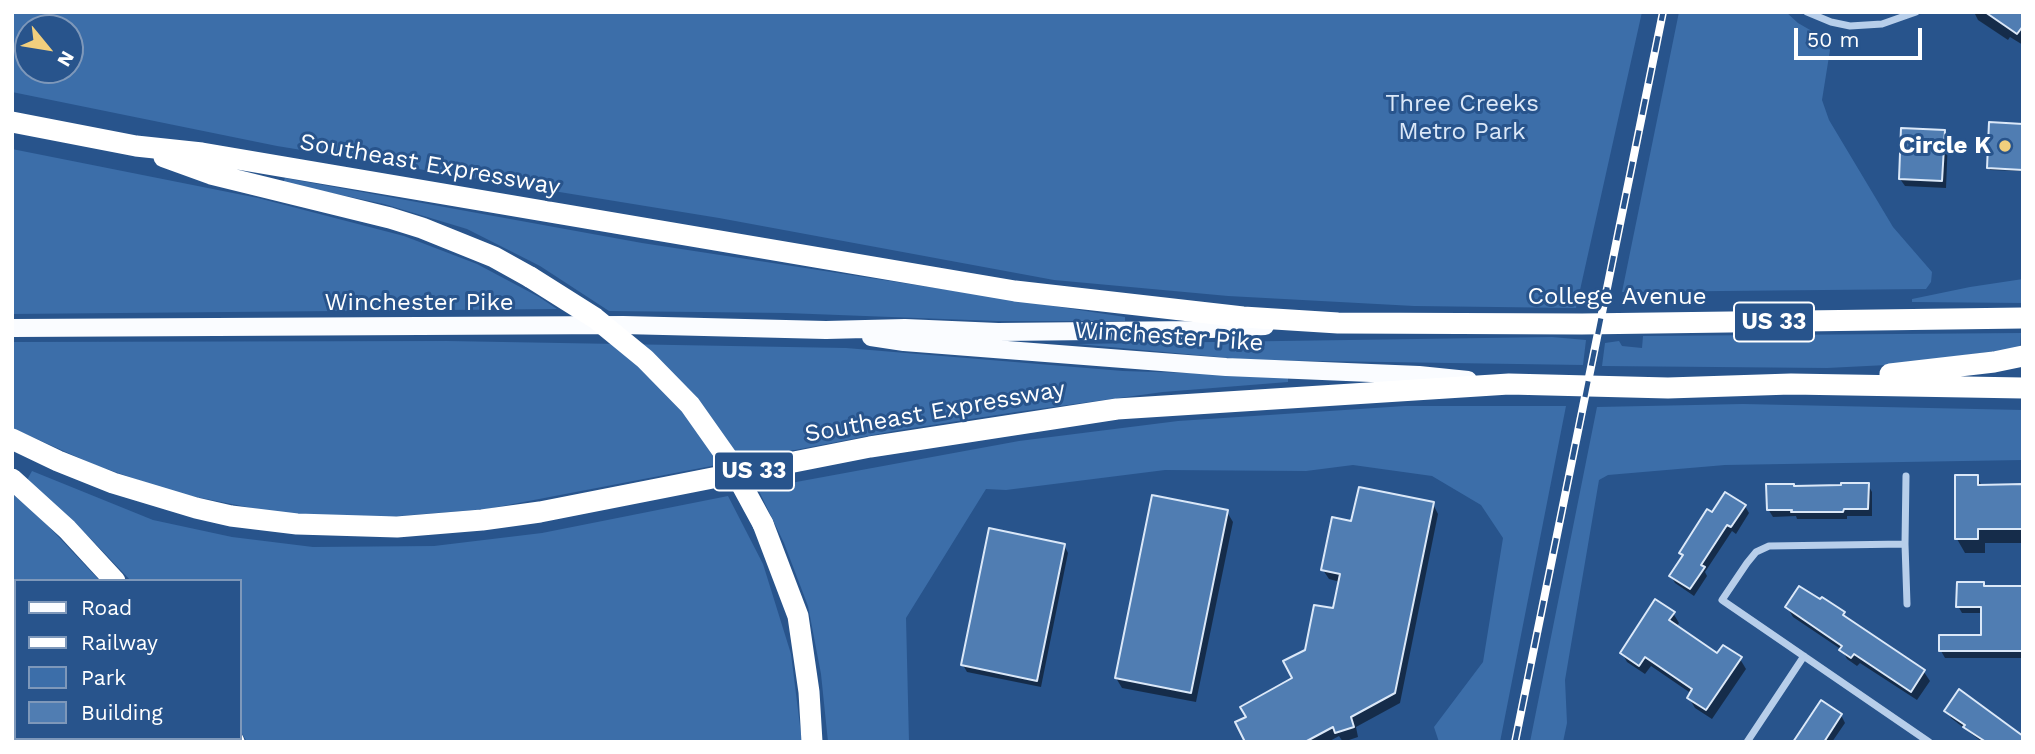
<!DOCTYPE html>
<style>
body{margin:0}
#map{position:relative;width:2035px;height:754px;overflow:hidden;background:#28548c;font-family:"Work Sans",sans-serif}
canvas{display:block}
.frame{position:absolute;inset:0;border:14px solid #fff;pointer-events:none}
.legend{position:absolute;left:14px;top:579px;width:228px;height:161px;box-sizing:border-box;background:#28548c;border:2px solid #7e98ba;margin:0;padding:9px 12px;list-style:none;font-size:21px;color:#fff}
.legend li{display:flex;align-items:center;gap:14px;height:35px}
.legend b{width:35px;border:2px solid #7e98ba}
.north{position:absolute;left:14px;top:14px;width:70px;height:70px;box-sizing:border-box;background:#28548c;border:2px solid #7e98ba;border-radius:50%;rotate:120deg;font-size:19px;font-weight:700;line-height:28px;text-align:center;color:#fff}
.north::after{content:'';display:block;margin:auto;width:24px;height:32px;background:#f2cf7d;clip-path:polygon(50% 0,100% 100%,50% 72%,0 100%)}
.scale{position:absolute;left:1794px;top:28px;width:128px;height:32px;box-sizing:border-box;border:4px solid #fff;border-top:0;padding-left:9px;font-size:21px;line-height:24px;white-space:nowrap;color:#fff;-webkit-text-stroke:5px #28548c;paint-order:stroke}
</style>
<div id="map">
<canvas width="2035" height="754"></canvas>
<div class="frame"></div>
<ul class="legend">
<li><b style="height:9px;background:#fafcff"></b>Road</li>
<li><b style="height:9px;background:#fff"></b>Railway</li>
<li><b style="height:19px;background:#3c6ea9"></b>Park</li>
<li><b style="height:19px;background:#507db2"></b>Building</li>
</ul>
<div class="north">N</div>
<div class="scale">50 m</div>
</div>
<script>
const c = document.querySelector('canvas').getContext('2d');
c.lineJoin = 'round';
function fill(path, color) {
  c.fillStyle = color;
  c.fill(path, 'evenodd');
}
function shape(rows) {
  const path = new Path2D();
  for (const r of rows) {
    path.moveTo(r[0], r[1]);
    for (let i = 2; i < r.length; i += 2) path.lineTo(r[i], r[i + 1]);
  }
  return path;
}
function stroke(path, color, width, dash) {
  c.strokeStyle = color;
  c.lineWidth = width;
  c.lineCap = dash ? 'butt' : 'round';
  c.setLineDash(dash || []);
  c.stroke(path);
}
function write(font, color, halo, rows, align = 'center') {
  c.font = font + ' "Work Sans",sans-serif';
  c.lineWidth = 6;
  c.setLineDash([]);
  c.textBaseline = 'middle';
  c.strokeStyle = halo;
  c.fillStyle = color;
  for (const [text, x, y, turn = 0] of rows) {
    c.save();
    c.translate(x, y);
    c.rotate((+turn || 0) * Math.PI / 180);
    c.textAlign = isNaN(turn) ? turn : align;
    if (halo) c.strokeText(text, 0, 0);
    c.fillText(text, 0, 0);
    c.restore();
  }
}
const green = shape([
 [12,12,1642,12,1576,308,1414,306,1228,296,1054,280,719,218,277,146,12,92],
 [28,28,70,28,70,70,28,70],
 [1679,12,1786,12,1798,23,1824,38,1830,50,1822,100,1829,120,1893,227,1932,272,1931,282,1926,289,1622,292],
 [12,149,258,198,404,236,477,264,539,297,557,309,12,314],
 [285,178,642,243,1125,317,1125,321,996,321,786,313,609,311,540,266,467,229,384,204,283,183],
 [2023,279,2023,303,1912,302,1912,299,1970,287],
 [2021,333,2020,348,1887,365,1827,368,1602,366,1605,343,1619,341,1622,346,1642,348,1643,336],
 [1552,337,1586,340,1583,365,1251,360,1077,344],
 [447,341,846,348,1123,371,1288,376,1288,382,1163,392,1016,412,894,431,487,509,374,518,277,513,176,493,95,465,12,428,12,342],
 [1743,404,2023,410,2023,460,1725,465,1608,475,1599,480,1565,680,1567,723,1563,742,1530,742,1597,407],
 [1405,406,1566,406,1500,742,1439,742,1434,727,1483,662,1503,538,1481,505,1432,476,1353,465,1306,471,1165,470,1006,490,986,489,906,618,909,742,828,742,821,674,808,606,784,543,758,489,1019,441,1178,421],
 [32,471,153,520,232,537,313,547,434,546,542,533,728,496,763,564,791,654,802,742,247,742,240,730,240,581,131,581,91,539,27,480],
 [12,494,35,512,100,581,16,581,16,583,12,581],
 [12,602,16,605,16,738,166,738,169,742,12,742]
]);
const shadow = shape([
 [1974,12,2023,12,2023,45,2010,37,2008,40,1978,20],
 [2023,125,2023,171,1990,170,1989,168],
 [1944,131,1948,139,1946,188,1905,186,1900,179],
 [1977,477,1982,486,2023,486,2023,543,1985,543,1985,553,1965,553,1957,539],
 [1868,485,1872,492,1872,516,1847,516,1847,519,1797,519,1796,516,1773,517,1768,509,1794,488],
 [1433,504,1438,514,1400,703,1356,727,1358,737,1343,742,1339,736,1328,742,1247,742,1248,718,1295,679,1306,651,1335,610,1340,582,1329,579,1323,570,1353,523],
 [1745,506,1749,513,1736,534,1732,531,1705,572,1707,576,1694,596,1675,583,1671,576,1683,557,1681,553,1712,515],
 [1227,512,1233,522,1196,702,1122,688,1116,678],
 [1064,545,1068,553,1041,687,967,672,963,665],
 [1983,584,1985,588,2023,588,2023,658,1945,658,1941,651,1983,636,1983,613,1962,613,1958,606],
 [1821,602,1844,614,1847,619,1924,672,1930,681,1917,700,1860,663,1857,666,1847,659,1842,650,1793,617,1787,607],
 [1673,613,1679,623,1676,627,1718,655,1740,659,1746,669,1712,719,1695,708,1689,698,1692,694,1651,666,1645,674,1627,662,1622,653],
 [1822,702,1841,715,1845,723,1832,742,1797,742],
 [1947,711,2019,736,2021,733,2023,742,1982,742,1951,718]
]);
const building = shape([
 [1985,12,2023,12,2023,26,2017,34,1985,12],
 [1989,122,2023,124,2023,170,1987,168,1989,122],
 [1901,128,1945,130,1942,181,1899,179,1901,128],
 [1955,475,1978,475,1978,485,2023,484,2023,529,1978,529,1978,539,1955,539,1955,475],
 [1841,483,1869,483,1868,509,1844,509,1843,512,1791,512,1792,510,1767,510,1766,484,1794,484,1794,486,1841,485,1841,483],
 [1359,487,1434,502,1395,693,1351,717,1354,727,1335,733,1333,727,1305,742,1245,742,1235,722,1246,717,1240,707,1292,678,1283,661,1305,650,1314,605,1333,608,1340,574,1321,570,1332,517,1351,521,1359,487],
 [1725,492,1746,505,1731,527,1727,525,1701,565,1705,567,1690,589,1669,576,1683,555,1679,553,1707,509,1712,512,1725,492],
 [1152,495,1228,510,1191,693,1115,678,1152,495],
 [989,528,1065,544,1037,681,961,665,989,528],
 [1957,582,1984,582,1984,586,2023,586,2023,651,1939,651,1939,635,1981,635,1981,607,1956,607,1957,582],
 [1799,586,1820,599,1822,597,1845,612,1843,615,1925,670,1911,692,1854,654,1851,658,1839,650,1842,646,1785,607,1799,586],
 [1655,599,1675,612,1669,620,1717,653,1723,645,1742,657,1706,710,1687,698,1692,689,1645,657,1639,666,1620,653,1655,599],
 [1959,689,2023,736,2023,742,1986,742,1963,727,1965,725,1944,711,1959,689],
 [1821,700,1842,714,1824,742,1793,742,1821,700]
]);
const street = shape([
 [1807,12,1831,22,1850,26,1882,24,1916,12],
 [1906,476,1905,544,1769,546,1756,552,1747,563,1722,600,1929,742],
 [1905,544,1907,604],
 [1747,742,1804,656]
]);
const primary = shape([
 [12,328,623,325,826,330,905,328,998,332,1193,330,1265,326],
 [871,337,904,342,1226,367,1419,375,1468,380],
 [12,593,16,595],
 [180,738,183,742]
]);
const highway = shape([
 [12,122,136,146,202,153,1015,291,1243,317,1338,323,1582,324,2023,318],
 [164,157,211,174,390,218,422,228,494,257,530,277],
 [1890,374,1994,362,2023,356],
 [12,439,58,461,113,483,196,508,231,516,297,524,397,527,482,520,540,512,870,447,1117,409,1509,384,1668,388,1791,384,2023,388],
 [12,479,67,529,115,581],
 [763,524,798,616,809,692,812,742],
 [232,738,234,742]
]);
const rail = shape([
 [1515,742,1663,12]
]);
const highwayBridge = shape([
 [530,277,595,318,645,359,690,405,726,456,763,524]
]);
const markers = [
 [2005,146,7,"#f2cf7d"]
];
const shields = [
 [1774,322,80],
 [754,471,80]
];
const shieldNames = [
 ["US 33",1774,322],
 ["US 33",754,471]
];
const parkNames = [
 ["Three Creeks",1462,104],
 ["Metro Park",1462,132]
];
const poiNames = [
 ["Circle K",1991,146]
];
const streetNames = [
 ["Southeast Expressway",430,165,10],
 ["College Avenue",1617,297],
 ["Winchester Pike",419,303],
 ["Winchester Pike",1169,337,4],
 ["Southeast Expressway",935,412,-10]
];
fill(green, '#3c6ea9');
fill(shadow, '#0007');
fill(building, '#507db2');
stroke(building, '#dbe8f8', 2);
stroke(street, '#b7ceea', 7);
stroke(primary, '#fafcff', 18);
stroke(highway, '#fff', 21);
stroke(rail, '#fff', 8);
stroke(rail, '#28548c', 5, [16]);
stroke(highwayBridge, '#fff', 21);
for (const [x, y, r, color] of markers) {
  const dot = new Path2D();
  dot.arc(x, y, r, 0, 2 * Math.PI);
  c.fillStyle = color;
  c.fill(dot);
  stroke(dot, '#28548c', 2.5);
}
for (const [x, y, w] of shields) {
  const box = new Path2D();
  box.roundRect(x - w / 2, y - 19.5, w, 39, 5);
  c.fillStyle = '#28548c';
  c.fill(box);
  stroke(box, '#fff', 2);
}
write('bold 23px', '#fff', null, shieldNames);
write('24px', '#dbe8f8', '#28548c', parkNames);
write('bold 24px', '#fff', '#28548c', poiNames, 'right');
write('24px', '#fff', '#28548c', streetNames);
</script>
